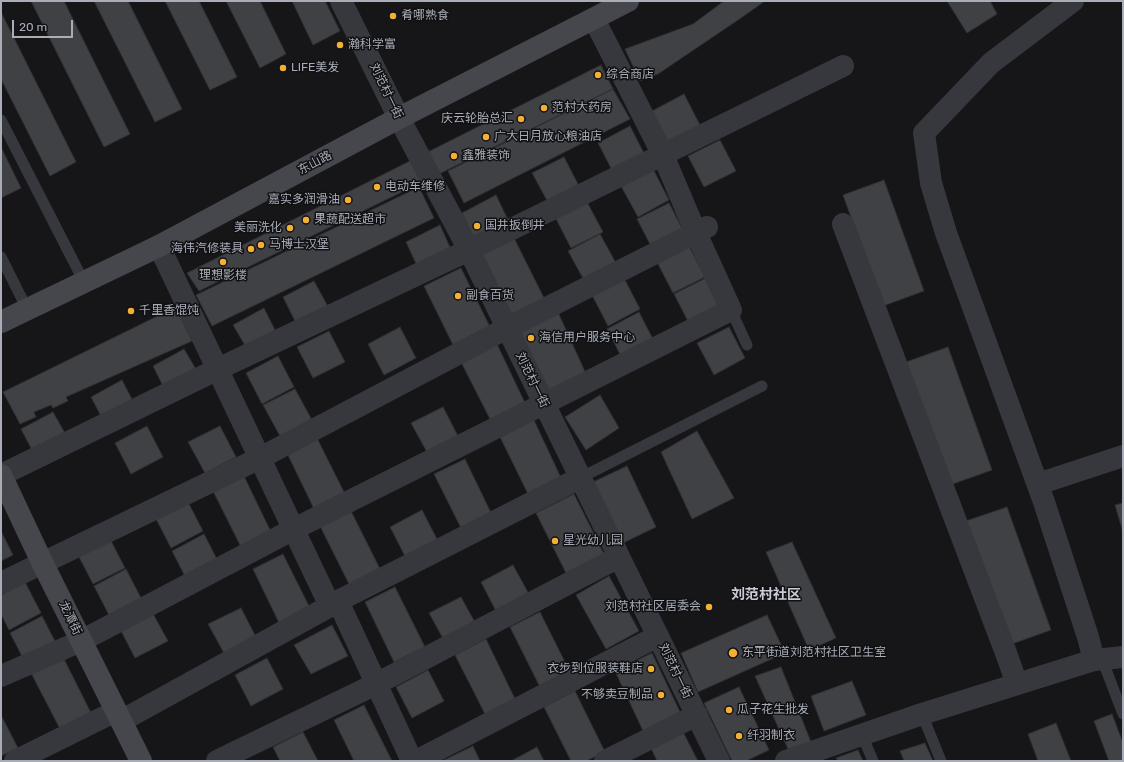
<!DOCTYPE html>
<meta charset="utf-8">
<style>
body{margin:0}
#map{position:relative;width:1124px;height:762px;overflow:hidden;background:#161618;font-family:Rubik,sans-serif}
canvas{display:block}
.frame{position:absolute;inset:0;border:2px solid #a8adb8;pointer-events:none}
.scale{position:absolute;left:12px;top:20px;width:61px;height:18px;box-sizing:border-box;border:2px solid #a8adb8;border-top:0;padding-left:5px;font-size:12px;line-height:14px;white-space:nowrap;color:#a8adb8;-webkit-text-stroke:3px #111113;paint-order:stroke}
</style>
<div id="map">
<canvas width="1124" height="762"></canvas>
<div class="frame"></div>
<div class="scale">20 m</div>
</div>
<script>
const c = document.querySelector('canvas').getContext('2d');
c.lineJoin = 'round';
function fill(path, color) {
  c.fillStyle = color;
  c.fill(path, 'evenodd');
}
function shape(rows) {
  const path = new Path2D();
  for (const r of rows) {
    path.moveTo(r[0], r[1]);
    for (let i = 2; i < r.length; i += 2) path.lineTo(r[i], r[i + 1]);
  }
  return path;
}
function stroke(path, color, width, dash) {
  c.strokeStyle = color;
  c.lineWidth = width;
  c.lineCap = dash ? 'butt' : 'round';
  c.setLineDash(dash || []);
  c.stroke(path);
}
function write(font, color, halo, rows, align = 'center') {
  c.font = font + ' Rubik,"Noto Sans SC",sans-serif';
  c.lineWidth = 3;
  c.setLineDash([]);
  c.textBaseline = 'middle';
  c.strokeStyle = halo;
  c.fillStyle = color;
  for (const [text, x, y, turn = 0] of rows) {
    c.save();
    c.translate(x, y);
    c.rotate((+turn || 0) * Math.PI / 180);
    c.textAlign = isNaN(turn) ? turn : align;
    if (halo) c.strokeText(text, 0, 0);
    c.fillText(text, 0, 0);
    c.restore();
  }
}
const building = shape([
 [31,1,64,1,130,134,104,147,31,1],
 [94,1,128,1,182,109,155,122,94,1],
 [165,1,199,1,237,77,210,90,165,1],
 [226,1,260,1,286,54,260,68,226,1],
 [292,1,325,1,340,31,313,45,292,1],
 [724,1,765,1,738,20,658,74,640,81,625,49,693,24,724,1],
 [947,1,990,1,997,14,967,33,947,1],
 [1,12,76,162,50,176,1,79,1,12],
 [601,65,613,89,199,291,187,273,601,65],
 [613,89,630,119,464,203,448,171,613,89],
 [684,94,700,125,668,142,652,111,684,94],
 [630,126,646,157,614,174,598,143,630,126],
 [720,140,736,171,704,187,688,156,720,140],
 [1,147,21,188,1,198,1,147],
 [564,157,580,188,549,204,532,173,564,157],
 [653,169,669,200,638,217,621,186,653,169],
 [884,180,924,291,883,306,843,195,884,180],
 [419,187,434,218,212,326,196,295,419,187],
 [496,195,510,224,475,241,462,213,496,195],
 [586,200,603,232,571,248,555,217,586,200],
 [669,203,685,234,653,250,637,219,669,203],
 [440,225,453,254,419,270,406,242,440,225],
 [600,234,617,265,585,282,568,251,600,234],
 [514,238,544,298,508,317,478,254,514,238],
 [689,246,705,277,673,293,657,262,689,246],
 [461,268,491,329,454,347,424,286,461,268],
 [624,278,640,309,608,326,592,295,624,278],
 [706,278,722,309,690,325,674,294,706,278],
 [314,281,331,312,299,329,283,297,314,281],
 [176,307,192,341,66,397,68,401,53,408,51,405,34,412,36,417,20,424,3,392,176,307],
 [264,308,276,332,246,347,233,325,264,308],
 [557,310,587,376,550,395,519,329,557,310],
 [639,312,655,343,623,360,607,329,639,312],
 [400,327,416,358,384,375,368,344,400,327],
 [729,327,745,358,714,375,697,343,729,327],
 [329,331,345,362,313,378,297,347,329,331],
 [496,342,525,403,491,421,460,360,496,342],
 [948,347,992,470,950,485,906,362,948,347],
 [184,349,197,371,163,386,153,366,184,349],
 [278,356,294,387,262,404,246,373,278,356],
 [122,380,134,403,102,418,91,397,122,380],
 [295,389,312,420,280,436,263,405,295,389],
 [600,395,619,428,586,450,565,417,600,395],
 [443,407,459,438,428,454,411,423,443,407],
 [53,412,66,435,33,452,21,429,53,412],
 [533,418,562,480,530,498,499,435,533,418],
 [147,426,163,457,131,474,115,443,147,426],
 [220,426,236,457,205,473,188,442,220,426],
 [697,431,734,498,692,519,661,452,697,431],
 [316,436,346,496,315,511,286,451,316,436],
 [465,459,494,519,464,534,434,474,465,459],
 [627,466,656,527,623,543,593,482,627,466],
 [242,472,271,532,241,547,211,487,242,472],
 [574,494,604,554,566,573,536,513,574,494],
 [187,500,203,531,171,548,155,517,187,500],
 [1123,503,1123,532,1115,505,1123,503],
 [1007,507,1051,630,1009,645,966,521,1007,507],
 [422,510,438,541,406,558,390,527,422,510],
 [351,511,381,571,350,586,320,526,351,511],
 [1,531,13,555,1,561,1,531],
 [204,534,220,565,188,582,172,551,204,534],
 [109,537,125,568,93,584,77,553,109,537],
 [792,542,836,638,809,650,766,552,792,542],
 [283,554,313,614,282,629,253,569,283,554],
 [513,565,530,596,497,613,481,582,513,565],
 [126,569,142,600,110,617,94,586,126,569],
 [609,576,639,631,606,649,576,595,609,576],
 [25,582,41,613,9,630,1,614,1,595,25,582],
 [395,587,425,647,394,662,365,602,395,587],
 [461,597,478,628,446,644,429,613,461,597],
 [241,608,257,639,225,655,208,624,241,608],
 [151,610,168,641,135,658,119,627,151,610],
 [540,612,570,672,540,687,510,627,540,612],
 [767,615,785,653,698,692,681,653,767,615],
 [42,616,58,647,26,664,10,633,42,616],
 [332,625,348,656,311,674,294,645,332,625],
 [486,639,515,699,485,714,455,655,486,639],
 [652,653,681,714,644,733,615,671,652,653],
 [62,655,91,713,60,729,30,671,62,655],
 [267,658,283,689,251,706,235,675,267,658],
 [781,667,811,742,788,749,755,676,781,667],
 [428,670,444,701,412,718,396,687,428,670],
 [852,681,866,715,824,731,811,696,852,681],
 [739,687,769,750,746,761,732,761,704,703,739,687],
 [575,691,605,752,586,761,571,761,544,707,575,691],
 [364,705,392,761,354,761,334,720,364,705],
 [1112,714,1123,743,1123,761,1109,761,1094,721,1112,714],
 [1,715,18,748,1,756,1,715],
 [1056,723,1071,761,1038,761,1028,734,1056,723],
 [303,732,318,761,280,761,273,747,303,732],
 [683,732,698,761,657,761,651,748,683,732],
 [925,743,933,761,904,761,900,751,925,743],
 [473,746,480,761,442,761,473,746],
 [537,747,544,761,511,761,537,747],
 [858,750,863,761,838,761,836,758,858,750]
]);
const lane = shape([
 [1,120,84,282],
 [1,257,27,309],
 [731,310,747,345],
 [580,478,762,386],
 [1102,659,1123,714],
 [922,714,941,761],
 [862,735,873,761]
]);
const street = shape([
 [341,1,399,118,469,250,719,761],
 [1073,1,991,63,924,133,931,183,946,233,1044,502,1088,637,1094,660],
 [843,224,1006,653,1017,684],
 [159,246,330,606,338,601,412,761],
 [1,475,218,369,469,250,843,66],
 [1038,484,1123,456],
 [1,583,260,458,507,328,707,227],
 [338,601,580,478],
 [1,676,81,641,294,529,731,310,696,233,663,155,594,19],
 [121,721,330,606],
 [15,761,116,711],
 [217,761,376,684,619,557],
 [416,761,658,636],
 [605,761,697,715],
 [786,761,922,714,1094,660,1123,657]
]);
const secondary = shape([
 [1,322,159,246,399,118,628,1],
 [1,475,42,562,141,761]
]);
const markers = [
 [393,16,4,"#f2b134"],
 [340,45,4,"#f2b134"],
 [283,68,4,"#f2b134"],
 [598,75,4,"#f2b134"],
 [544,108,4,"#f2b134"],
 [521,119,4,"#f2b134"],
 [486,137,4,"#f2b134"],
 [454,156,4,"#f2b134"],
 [377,187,4,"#f2b134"],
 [348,200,4,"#f2b134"],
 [306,220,4,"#f2b134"],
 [477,226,4,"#f2b134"],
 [290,228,4,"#f2b134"],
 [261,245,4,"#f2b134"],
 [251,249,4,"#f2b134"],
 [223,262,4,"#f2b134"],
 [458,296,4,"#f2b134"],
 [131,311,4,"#f2b134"],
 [531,338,4,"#f2b134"],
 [555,541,4,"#f2b134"],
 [709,607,4,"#f2b134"],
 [733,653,5,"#f2b134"],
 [651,669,4,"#f2b134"],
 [661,695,4,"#f2b134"],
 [729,710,4,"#f2b134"],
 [739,736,4,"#f2b134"]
];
const poiNames = [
 ["肴哪熟食",401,16],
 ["瀚科学富",348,45],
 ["LIFE美发",291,68],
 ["综合商店",606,75],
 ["范村大药房",552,108],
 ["庆云轮胎总汇",513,119,"right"],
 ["广大日月放心粮油店",494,137],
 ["鑫雅装饰",462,156],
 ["电动车维修",385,187],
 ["嘉实多润滑油",340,200,"right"],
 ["果蔬配送超市",314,220],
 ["国井扳倒井",485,226],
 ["美丽洗化",282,228,"right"],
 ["马博士汉堡",269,245],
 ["海伟汽修装具",243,249,"right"],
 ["理想影楼",223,276,"center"],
 ["副食百货",466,296],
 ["千里香馄饨",139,311],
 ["海信用户服务中心",539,338],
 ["星光幼儿园",563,541],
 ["刘范村社区居委会",701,607,"right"],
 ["东平街道刘范村社区卫生室",742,653],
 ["衣步到位服装鞋店",643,669,"right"],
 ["不够卖豆制品",653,695,"right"],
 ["瓜子花生批发",737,710],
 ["纤羽制衣",747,736]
];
const streetNames = [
 ["刘范村一街",386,91,64],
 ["东山路",315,163,-28],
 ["刘范村一街",532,380,64],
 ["龙潭街",70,618,64],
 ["刘范村一街",675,671,64]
];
const quarterNames = [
 ["刘范村社区",766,595]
];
fill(building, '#404145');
stroke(building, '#303034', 1);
stroke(lane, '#37383d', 11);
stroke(street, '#37383d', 22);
stroke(secondary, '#45474d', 22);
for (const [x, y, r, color] of markers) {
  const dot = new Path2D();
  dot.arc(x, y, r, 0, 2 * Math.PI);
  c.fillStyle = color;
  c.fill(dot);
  stroke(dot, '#111113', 1.5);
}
write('12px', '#a8adb8', '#111113', poiNames, 'left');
write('12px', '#a8adb8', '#111113', streetNames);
write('bold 14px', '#c9ccd4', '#111113', quarterNames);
</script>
